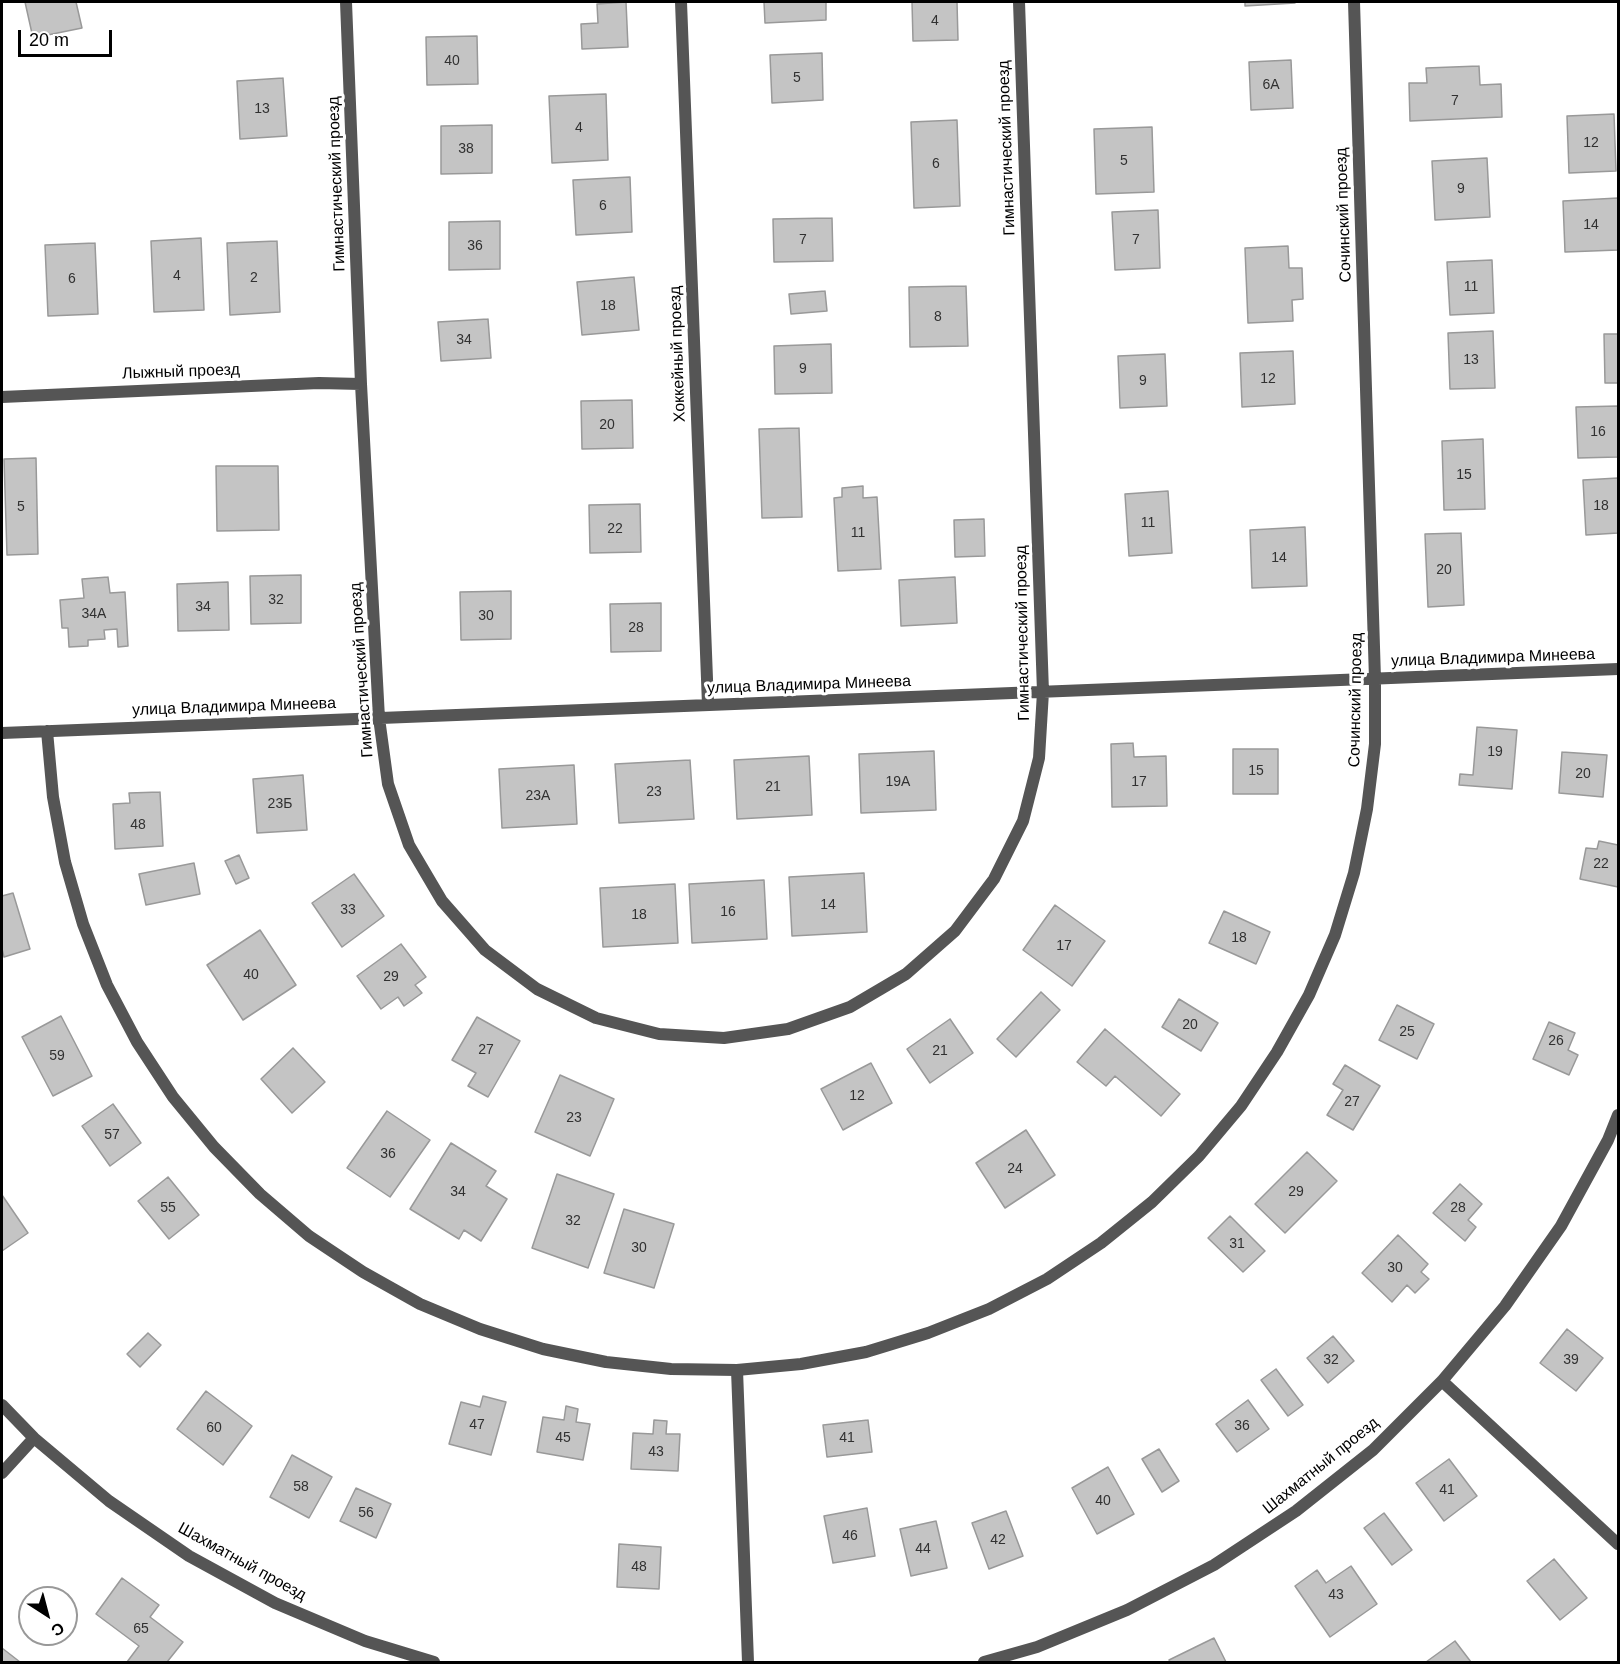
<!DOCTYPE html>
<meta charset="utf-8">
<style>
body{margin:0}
#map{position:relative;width:1620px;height:1664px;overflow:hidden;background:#fff;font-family:Arial,sans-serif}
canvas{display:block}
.frame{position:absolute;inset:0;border:3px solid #000;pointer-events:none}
.north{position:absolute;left:18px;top:1586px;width:60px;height:60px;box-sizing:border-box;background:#fff;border:2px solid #999;border-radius:50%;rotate:144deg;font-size:16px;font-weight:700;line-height:24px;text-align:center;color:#000}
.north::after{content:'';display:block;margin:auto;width:21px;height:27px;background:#000;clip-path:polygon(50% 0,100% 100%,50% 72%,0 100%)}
.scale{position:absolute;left:18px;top:30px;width:94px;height:27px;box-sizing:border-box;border:3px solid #000;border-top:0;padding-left:8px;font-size:18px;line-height:21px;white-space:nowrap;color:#000;-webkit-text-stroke:4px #fff;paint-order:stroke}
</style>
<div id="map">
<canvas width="1620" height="1664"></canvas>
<div class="frame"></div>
<div class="north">С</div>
<div class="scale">20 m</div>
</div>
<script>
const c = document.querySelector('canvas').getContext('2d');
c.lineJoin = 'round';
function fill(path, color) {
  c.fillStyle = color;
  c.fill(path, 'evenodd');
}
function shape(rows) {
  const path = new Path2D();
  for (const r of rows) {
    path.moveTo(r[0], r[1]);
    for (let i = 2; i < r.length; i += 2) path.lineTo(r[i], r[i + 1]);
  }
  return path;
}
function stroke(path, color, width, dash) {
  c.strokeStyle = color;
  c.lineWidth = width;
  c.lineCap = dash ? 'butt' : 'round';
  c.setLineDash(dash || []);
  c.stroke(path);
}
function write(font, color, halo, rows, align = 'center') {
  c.font = font + ' Arial,sans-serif';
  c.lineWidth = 6;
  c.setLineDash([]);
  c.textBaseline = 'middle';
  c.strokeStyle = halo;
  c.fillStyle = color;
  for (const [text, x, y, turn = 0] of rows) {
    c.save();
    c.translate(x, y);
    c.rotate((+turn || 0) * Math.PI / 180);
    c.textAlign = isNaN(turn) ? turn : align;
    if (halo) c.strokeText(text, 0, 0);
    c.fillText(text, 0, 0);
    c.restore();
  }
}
const building = shape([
 [25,2,76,2,82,28,33,38,25,2],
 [626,2,628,47,582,49,581,24,598,23,597,4,626,2],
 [764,2,826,2,826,20,765,23,764,2],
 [912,2,957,2,958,40,913,41,912,2],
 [1245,2,1295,2,1295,3,1245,6,1245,2],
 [477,36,478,84,427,85,426,37,477,36],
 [822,53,823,100,772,103,770,55,822,53],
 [1291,60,1293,108,1251,110,1249,62,1291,60],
 [1479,66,1480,85,1501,84,1502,117,1410,121,1409,83,1427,83,1426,68,1479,66],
 [283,78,287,136,240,139,237,81,283,78],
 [606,94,608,160,552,163,549,96,606,94],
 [1614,114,1616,171,1569,173,1567,116,1614,114],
 [957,120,960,206,914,208,911,122,957,120],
 [492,125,492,173,441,174,441,126,492,125],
 [1152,127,1154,192,1096,194,1094,129,1152,127],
 [1487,158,1490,217,1435,220,1432,161,1487,158],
 [630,177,632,232,576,235,573,180,630,177],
 [1618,198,1618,250,1565,252,1563,201,1618,198],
 [1158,210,1160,268,1115,270,1112,212,1158,210],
 [832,218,833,261,774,262,773,219,832,218],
 [500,221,500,269,449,270,449,222,500,221],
 [201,238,204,310,154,312,151,241,201,238],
 [277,241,280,312,230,315,227,243,277,241],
 [95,243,98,314,48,316,45,245,95,243],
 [1288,246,1289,268,1302,268,1303,299,1292,300,1293,321,1248,323,1245,248,1288,246],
 [1492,260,1494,313,1450,315,1447,262,1492,260],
 [634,277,639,330,582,335,577,282,634,277],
 [966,286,968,346,910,347,909,287,966,286],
 [825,291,827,311,791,314,789,294,825,291],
 [488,319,491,358,441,361,438,322,488,319],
 [1493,331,1495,388,1450,389,1448,333,1493,331],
 [1604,334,1618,334,1618,383,1605,383,1604,334],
 [831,344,832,393,775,394,774,346,831,344],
 [1293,351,1295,404,1242,407,1240,353,1293,351],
 [1165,354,1167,406,1120,408,1118,356,1165,354],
 [632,400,633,448,582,449,581,401,632,400],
 [1618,406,1618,457,1578,458,1576,407,1618,406],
 [799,428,802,517,762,518,759,429,799,428],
 [1483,439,1485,509,1444,510,1442,441,1483,439],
 [36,458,38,554,7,555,4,459,36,458],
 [216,466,278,466,279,530,217,531,216,466],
 [1618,478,1618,533,1586,535,1583,480,1618,478],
 [863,486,863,498,877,497,881,569,838,571,834,498,842,497,842,488,863,486],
 [1168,491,1172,553,1129,556,1125,494,1168,491],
 [640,504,641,552,590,553,589,505,640,504],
 [984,519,985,556,955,557,954,520,984,519],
 [1305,527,1307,586,1252,588,1250,530,1305,527],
 [1461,533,1464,605,1428,607,1425,534,1461,533],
 [301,575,301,623,251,624,250,576,301,575],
 [108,577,110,593,125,592,128,646,118,647,117,629,104,630,105,639,88,640,88,646,69,647,68,628,62,628,60,600,84,598,82,579,108,577],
 [955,577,957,623,901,626,899,580,955,577],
 [228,582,229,630,178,631,177,584,228,582],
 [511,591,511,639,461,640,460,592,511,591],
 [661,603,661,651,611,652,610,604,661,603],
 [1477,727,1517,730,1512,789,1459,785,1460,774,1473,775,1477,727],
 [1133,743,1134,757,1166,756,1167,806,1112,807,1111,744,1133,743],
 [1233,749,1278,749,1278,794,1233,794,1233,749],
 [934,751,936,810,861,813,859,754,934,751],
 [1562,752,1607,755,1603,797,1559,793,1562,752],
 [809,756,812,815,737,819,734,760,809,756],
 [690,760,694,819,619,823,615,764,690,760],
 [574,765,577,824,502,828,499,769,574,765],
 [303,775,307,830,257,833,253,779,303,775],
 [160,792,163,846,115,849,113,804,130,803,129,793,160,792],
 [1599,841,1618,845,1618,887,1580,879,1586,848,1597,849,1599,841],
 [239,855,249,878,236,884,225,861,239,855],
 [194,863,200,894,146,905,139,874,194,863],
 [864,873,867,932,792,936,789,877,864,873],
 [354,874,384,916,342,947,312,903,354,874],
 [764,880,767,939,692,943,689,884,764,880],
 [675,884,678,943,603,947,600,888,675,884],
 [13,893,30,949,4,957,2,949,2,896,13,893],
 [1055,905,1105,941,1072,986,1023,950,1055,905],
 [1224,911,1270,932,1256,964,1209,943,1224,911],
 [260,930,296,985,243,1020,207,965,260,930],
 [401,944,426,977,415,985,422,993,404,1006,398,997,381,1009,357,976,401,944],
 [1041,992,1060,1010,1016,1057,997,1039,1041,992],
 [1179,999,1218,1023,1201,1051,1162,1027,1179,999],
 [1397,1005,1434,1024,1417,1059,1379,1040,1397,1005],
 [61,1016,92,1076,53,1096,22,1037,61,1016],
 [477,1017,520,1041,488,1097,468,1086,476,1073,452,1060,477,1017],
 [950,1019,973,1053,930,1083,907,1049,950,1019],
 [1549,1022,1575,1033,1568,1050,1578,1055,1569,1075,1533,1059,1549,1022],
 [1105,1029,1180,1094,1161,1116,1115,1076,1106,1086,1077,1062,1105,1029],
 [293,1048,325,1082,292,1113,261,1079,293,1048],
 [871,1063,892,1103,843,1130,821,1089,871,1063],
 [1345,1065,1380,1086,1353,1130,1327,1115,1343,1090,1333,1084,1345,1065],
 [560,1075,614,1099,590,1156,535,1132,560,1075],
 [113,1104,141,1143,110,1166,82,1126,113,1104],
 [387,1111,430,1140,390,1197,347,1168,387,1111],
 [1026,1130,1055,1175,1005,1208,976,1163,1026,1130],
 [451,1143,496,1171,486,1186,507,1199,481,1241,464,1230,459,1239,410,1209,451,1143],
 [1307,1152,1337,1181,1285,1233,1255,1204,1307,1152],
 [557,1174,614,1194,588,1268,532,1248,557,1174],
 [168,1177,199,1215,169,1239,138,1201,168,1177],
 [1460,1184,1482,1204,1468,1220,1476,1227,1465,1241,1433,1213,1460,1184],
 [2,1195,28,1233,2,1251,2,1195],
 [624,1209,674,1224,654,1288,604,1273,624,1209],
 [1230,1216,1265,1251,1243,1272,1208,1238,1230,1216],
 [1398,1235,1428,1264,1421,1272,1429,1279,1415,1293,1407,1285,1392,1302,1362,1273,1398,1235],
 [1567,1329,1603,1358,1576,1391,1540,1363,1567,1329],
 [148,1333,161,1345,140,1367,127,1354,148,1333],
 [1333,1336,1354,1361,1328,1383,1307,1358,1333,1336],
 [1276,1369,1303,1405,1288,1416,1261,1380,1276,1369],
 [206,1391,252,1426,223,1465,177,1429,206,1391],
 [483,1396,506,1402,491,1455,449,1444,461,1402,480,1407,483,1396],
 [1248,1400,1269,1429,1237,1452,1216,1424,1248,1400],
 [566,1406,578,1409,576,1422,590,1424,583,1460,537,1452,543,1417,564,1420,566,1406],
 [654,1420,667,1421,666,1434,680,1434,678,1471,631,1469,633,1433,653,1434,654,1420],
 [868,1420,872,1452,827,1457,823,1425,868,1420],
 [1159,1449,1179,1481,1162,1492,1142,1459,1159,1449],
 [292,1455,332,1477,309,1518,270,1497,292,1455],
 [1449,1459,1477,1496,1444,1521,1416,1483,1449,1459],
 [1108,1467,1134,1514,1097,1534,1072,1488,1108,1467],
 [356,1488,391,1504,376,1538,340,1521,356,1488],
 [867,1508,875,1556,833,1563,824,1516,867,1508],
 [1006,1511,1023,1556,989,1569,972,1523,1006,1511],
 [1384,1513,1412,1550,1392,1565,1364,1528,1384,1513],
 [936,1521,947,1568,911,1576,900,1529,936,1521],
 [619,1544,661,1547,659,1589,617,1587,619,1544],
 [1554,1559,1587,1598,1560,1620,1527,1581,1554,1559],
 [1351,1566,1377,1604,1330,1637,1295,1586,1317,1570,1326,1583,1351,1566],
 [122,1578,159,1605,150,1617,183,1642,167,1662,127,1662,139,1646,96,1614,122,1578],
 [1214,1638,1226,1662,1170,1662,1169,1660,1214,1638],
 [1455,1641,1471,1662,1426,1662,1455,1641],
 [2,1648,20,1662,2,1662,2,1648]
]);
const lane = shape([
 [737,1370,748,1662]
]);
const street = shape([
 [346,2,361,384,379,718,388,784,409,845,442,901,485,950,537,989,596,1018,659,1034,724,1038,788,1029,850,1007,906,974,955,931,994,879,1023,821,1039,758,1043,692,1019,2],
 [681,2,708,705],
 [2,397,319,383,361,384],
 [47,731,53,797,65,862,83,924,107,985,137,1042,173,1097,214,1147,260,1194,309,1236,363,1272,420,1304,480,1329,543,1349,606,1362,671,1369,737,1370,801,1364,866,1352,928,1333,989,1309,1047,1279,1101,1243,1152,1202,1199,1156,1241,1106,1277,1052,1309,995,1335,935,1354,873,1367,809,1375,744,1375,679,1354,2],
 [2,733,1618,669],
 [1442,1381,1618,1544],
 [2,1405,34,1438,109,1501,189,1556,275,1603,365,1641,434,1662],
 [2,1473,34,1438],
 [984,1662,1037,1647,1127,1610,1214,1565,1296,1511,1373,1450,1442,1381,1505,1306,1561,1226,1608,1140,1618,1115]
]);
const numberNames = [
 ["4",935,21],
 ["40",452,61],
 ["5",797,78],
 ["6А",1271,85],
 ["7",1455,101],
 ["13",262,109],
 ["4",579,128],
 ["12",1591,143],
 ["38",466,149],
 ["5",1124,161],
 ["6",936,164],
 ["9",1461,189],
 ["6",603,206],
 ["14",1591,225],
 ["7",803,240],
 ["7",1136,240],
 ["36",475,246],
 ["4",177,276],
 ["2",254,278],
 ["6",72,279],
 ["11",1471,287],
 ["18",608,306],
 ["8",938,317],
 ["34",464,340],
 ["13",1471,360],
 ["9",803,369],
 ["12",1268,379],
 ["9",1143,381],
 ["20",607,425],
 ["16",1598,432],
 ["15",1464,475],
 ["18",1601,506],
 ["5",21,507],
 ["11",1148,523],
 ["22",615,529],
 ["11",858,533],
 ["14",1279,558],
 ["20",1444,570],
 ["32",276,600],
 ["34",203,607],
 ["34А",94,614],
 ["30",486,616],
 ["28",636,628],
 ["19",1495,752],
 ["15",1256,771],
 ["20",1583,774],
 ["19А",898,782],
 ["17",1139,782],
 ["21",773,787],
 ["23",654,792],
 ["23А",538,796],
 ["23Б",280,804],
 ["48",138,825],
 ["22",1601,864],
 ["14",828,905],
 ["33",348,910],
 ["16",728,912],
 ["18",639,915],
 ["18",1239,938],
 ["17",1064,946],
 ["40",251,975],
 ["29",391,977],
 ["20",1190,1025],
 ["25",1407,1032],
 ["26",1556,1041],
 ["27",486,1050],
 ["21",940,1051],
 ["59",57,1056],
 ["12",857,1096],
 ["27",1352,1102],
 ["23",574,1118],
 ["57",112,1135],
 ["36",388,1154],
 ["24",1015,1169],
 ["34",458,1192],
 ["29",1296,1192],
 ["55",168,1208],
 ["28",1458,1208],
 ["32",573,1221],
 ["31",1237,1244],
 ["30",639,1248],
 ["30",1395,1268],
 ["32",1331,1360],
 ["39",1571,1360],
 ["47",477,1425],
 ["36",1242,1426],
 ["60",214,1428],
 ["45",563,1438],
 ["41",847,1438],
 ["43",656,1452],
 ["58",301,1487],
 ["41",1447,1490],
 ["40",1103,1501],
 ["56",366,1513],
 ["46",850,1536],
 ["42",998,1540],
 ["44",923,1549],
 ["48",639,1567],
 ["43",1336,1595],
 ["65",141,1629]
];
const streetNames = [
 ["Гимнастический проезд",1007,148,-92],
 ["Гимнастический проезд",337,184,-92],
 ["Сочинский проезд",1344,215,-92],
 ["Хоккейный проезд",678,354,-92],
 ["Лыжный проезд",181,372,-2],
 ["Гимнастический проезд",1023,633,-91],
 ["улица Владимира Минеева",1493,658,-2],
 ["Гимнастический проезд",362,670,-94],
 ["улица Владимира Минеева",809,685,-2],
 ["Сочинский проезд",1356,700,-89],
 ["улица Владимира Минеева",234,707,-2],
 ["Шахматный проезд",1321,1466,-39],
 ["Шахматный проезд",242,1562,29]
];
fill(building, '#c4c4c4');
stroke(building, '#999', 1.5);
stroke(lane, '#555', 12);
stroke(street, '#555', 12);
write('14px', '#313131', null, numberNames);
write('16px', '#000', '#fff', streetNames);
</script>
